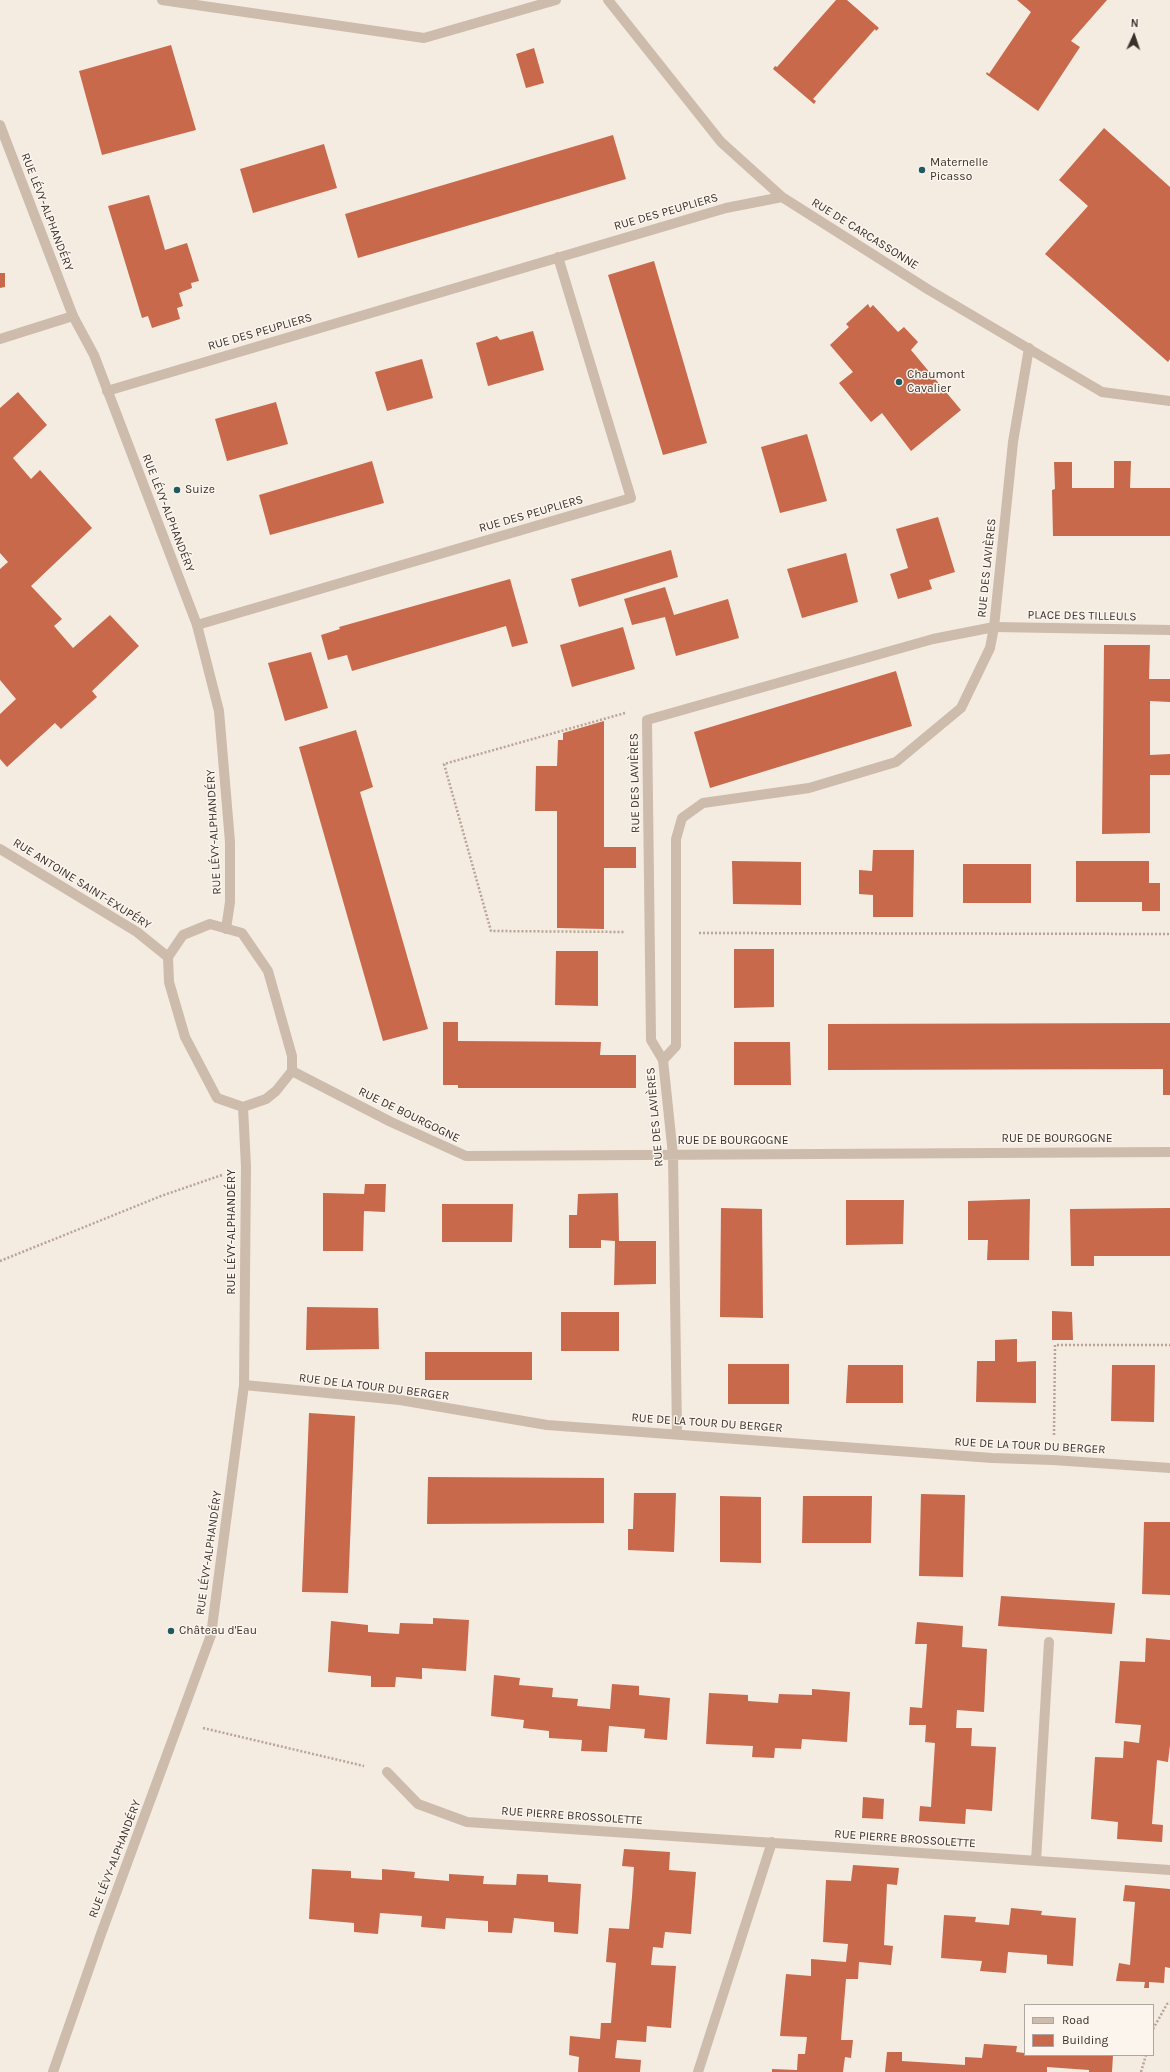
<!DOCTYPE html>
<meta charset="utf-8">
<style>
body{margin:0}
#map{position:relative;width:1170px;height:2072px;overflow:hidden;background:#f4ebe1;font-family:Karla,sans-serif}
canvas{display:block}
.legend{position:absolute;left:1024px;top:2004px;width:130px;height:52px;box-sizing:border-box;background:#fbf5ee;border:1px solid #aea6a0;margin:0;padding:5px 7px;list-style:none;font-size:12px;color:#3b302b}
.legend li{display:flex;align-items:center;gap:8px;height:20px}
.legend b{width:20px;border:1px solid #aea6a0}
.north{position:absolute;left:1114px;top:16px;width:40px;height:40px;-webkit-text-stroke:3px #fbf5ee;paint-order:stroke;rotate:3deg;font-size:11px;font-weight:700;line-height:16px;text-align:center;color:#3b302b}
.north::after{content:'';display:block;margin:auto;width:14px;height:18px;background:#3b302b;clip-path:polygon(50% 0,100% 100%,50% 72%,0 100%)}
</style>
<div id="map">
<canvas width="1170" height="2072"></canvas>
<ul class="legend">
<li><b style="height:5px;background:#cdbbac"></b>Road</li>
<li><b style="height:11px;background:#c8694b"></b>Building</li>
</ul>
<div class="north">N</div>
</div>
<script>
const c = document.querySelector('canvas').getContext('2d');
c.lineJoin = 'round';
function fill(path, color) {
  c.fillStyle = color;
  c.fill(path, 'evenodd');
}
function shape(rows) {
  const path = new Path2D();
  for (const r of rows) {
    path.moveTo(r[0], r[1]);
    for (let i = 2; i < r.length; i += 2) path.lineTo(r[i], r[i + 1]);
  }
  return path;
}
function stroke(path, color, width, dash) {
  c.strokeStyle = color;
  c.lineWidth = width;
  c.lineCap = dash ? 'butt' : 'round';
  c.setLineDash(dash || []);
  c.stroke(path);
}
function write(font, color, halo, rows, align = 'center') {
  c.font = font + ' Karla,sans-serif';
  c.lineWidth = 3;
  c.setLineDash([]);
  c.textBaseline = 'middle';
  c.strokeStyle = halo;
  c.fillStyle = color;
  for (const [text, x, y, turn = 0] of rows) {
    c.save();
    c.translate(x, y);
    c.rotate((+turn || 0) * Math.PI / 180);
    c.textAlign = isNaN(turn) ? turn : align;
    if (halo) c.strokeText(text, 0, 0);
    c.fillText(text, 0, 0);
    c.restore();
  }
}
const building = shape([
 [836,0,847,0,879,28,876,31,875,29,813,99,816,101,814,104,773,69,775,66,777,67],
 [1017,0,1107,0,1071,41,1080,47,1038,111,986,74,987,72,989,74,1031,12],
 [171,45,196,130,102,155,79,71],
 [534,48,544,83,526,88,516,54],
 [1104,128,1170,187,1170,359,1168,362,1045,254,1088,206,1059,180],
 [613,135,626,179,358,258,345,214],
 [324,144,337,188,253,213,240,169],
 [149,195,165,250,187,243,199,281,191,283,192,288,179,293,183,306,177,308,180,319,152,328,148,316,142,318,108,206],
 [654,261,707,443,663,455,608,275],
 [0,273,5,273,5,287,0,288],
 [868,304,870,308,873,305,898,332,904,327,918,342,911,350,961,410,911,451,882,413,871,422,839,383,853,372,830,345,849,327,846,324],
 [533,331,544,370,488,386,476,343,497,336,500,340],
 [422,359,433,398,387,411,375,372],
 [18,392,47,425,13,458,31,479,40,470,92,528,31,586,62,619,54,626,73,648,110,615,139,646,92,691,97,697,61,729,55,723,7,767,0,759,0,714,16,699,0,680,0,569,8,562,0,553,0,408],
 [276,402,288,444,227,461,215,419],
 [807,434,827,501,780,513,761,447],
 [372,461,384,503,270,535,259,495],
 [1114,461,1131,461,1130,488,1170,488,1170,536,1053,536,1052,490,1055,489,1054,462,1072,462,1072,488,1114,488],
 [938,517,955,572,929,580,932,589,898,599,890,574,908,568,896,529],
 [671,550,678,577,579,607,571,579],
 [846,553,858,602,802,618,787,569],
 [510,579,528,643,512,647,506,626,352,671,347,655,328,660,321,635,340,629,339,627],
 [665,587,674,615,728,599,739,638,676,656,665,617,632,625,624,599],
 [623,627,635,669,572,687,560,645],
 [1104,645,1150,645,1149,679,1170,679,1170,702,1150,701,1150,755,1170,754,1170,775,1150,775,1150,833,1102,834],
 [311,652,328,708,285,721,268,663],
 [896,671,912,726,710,788,694,732],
 [604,721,604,847,636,847,636,868,604,868,604,929,557,928,557,811,535,811,536,766,557,766,558,740,563,740,563,733],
 [356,730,373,787,360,792,428,1029,383,1041,299,747],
 [873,850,914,850,913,917,873,917,873,895,859,894,859,870,872,871],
 [732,861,801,862,801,905,733,904],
 [1076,861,1149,861,1149,883,1160,883,1160,911,1142,911,1142,902,1076,902],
 [963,864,1031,864,1031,903,963,903],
 [734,949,774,949,774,1007,734,1008],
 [556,951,598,951,598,1006,555,1005],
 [443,1022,458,1022,458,1041,601,1042,600,1055,636,1055,636,1088,458,1088,458,1085,443,1085],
 [1170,1023,1170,1095,1163,1095,1163,1069,828,1070,828,1024],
 [734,1042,790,1042,791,1085,734,1085],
 [365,1184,386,1184,385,1212,364,1211,363,1251,323,1251,323,1193,364,1194],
 [618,1193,619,1241,656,1241,656,1284,614,1285,615,1241,601,1240,601,1248,569,1248,569,1215,577,1215,578,1194],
 [1030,1199,1029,1260,987,1260,988,1240,968,1240,968,1201],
 [846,1200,904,1200,903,1244,846,1245],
 [442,1204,513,1204,512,1242,442,1242],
 [721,1208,762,1209,763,1318,720,1317],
 [1170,1208,1170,1256,1094,1256,1094,1266,1071,1266,1070,1209],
 [307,1307,378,1308,379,1349,306,1350],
 [1052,1311,1072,1312,1073,1340,1052,1340],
 [561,1312,619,1312,619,1351,561,1351],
 [1017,1339,1017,1362,1036,1361,1036,1403,976,1402,977,1361,995,1361,995,1340],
 [425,1352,532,1352,532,1380,425,1380],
 [728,1364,789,1364,789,1404,728,1404],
 [848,1365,903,1365,903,1403,846,1403],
 [1112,1365,1155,1365,1154,1422,1111,1421],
 [309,1413,355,1416,348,1593,302,1592],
 [428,1477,604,1478,604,1523,427,1524],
 [634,1493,676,1493,674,1552,628,1550,628,1529,633,1529],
 [921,1494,965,1495,963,1577,919,1576],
 [720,1496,761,1497,761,1563,720,1562],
 [803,1496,872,1496,871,1543,802,1543],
 [1144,1522,1170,1522,1170,1595,1142,1594],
 [1001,1596,1115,1603,1112,1634,998,1626],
 [433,1618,469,1620,466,1671,422,1668,422,1679,396,1677,395,1687,371,1687,371,1676,328,1672,331,1621,368,1625,368,1632,399,1634,400,1623,433,1624],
 [917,1622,963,1626,962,1647,987,1649,984,1712,957,1710,956,1728,972,1728,971,1746,996,1747,992,1811,966,1809,965,1824,919,1821,920,1806,931,1807,935,1743,925,1742,926,1725,909,1725,910,1707,922,1708,927,1644,915,1644],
 [1146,1638,1170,1640,1170,1745,1168,1762,1157,1760,1152,1824,1163,1825,1162,1842,1117,1839,1118,1822,1091,1819,1095,1757,1123,1758,1124,1741,1139,1743,1141,1725,1115,1723,1120,1661,1145,1662],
 [494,1675,520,1678,519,1685,553,1688,552,1697,578,1699,577,1706,610,1709,612,1684,639,1686,639,1695,670,1698,667,1740,644,1738,645,1729,609,1726,607,1752,581,1751,582,1740,549,1738,549,1731,523,1728,524,1720,491,1716],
 [812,1689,850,1692,847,1742,802,1739,801,1749,775,1748,774,1758,752,1757,753,1746,706,1744,709,1693,748,1695,748,1701,778,1703,779,1694,812,1695],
 [863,1797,884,1799,883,1819,862,1818],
 [624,1849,670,1852,669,1870,696,1872,691,1934,665,1932,663,1948,653,1947,651,1965,676,1966,671,2028,647,2026,646,2042,617,2040,615,2058,641,2060,640,2072,578,2072,579,2057,569,2055,570,2036,600,2039,601,2023,611,2023,616,1963,606,1962,609,1928,629,1929,632,1897,634,1867,622,1866],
 [853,1865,899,1868,897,1885,887,1884,884,1945,893,1946,891,1965,859,1962,858,1979,846,1979,841,2040,853,2040,851,2058,845,2057,843,2072,772,2072,772,2069,797,2070,798,2054,805,2054,807,2037,780,2036,786,1974,811,1976,811,1959,846,1962,848,1944,823,1942,826,1880,851,1881],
 [312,1869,351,1871,351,1878,382,1880,382,1869,415,1872,414,1878,449,1881,449,1874,484,1876,483,1884,516,1885,517,1874,548,1875,548,1882,581,1884,578,1934,554,1932,554,1922,514,1918,512,1933,488,1932,488,1921,446,1918,445,1929,421,1927,422,1916,380,1913,378,1934,354,1932,354,1923,309,1919],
 [1125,1885,1170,1889,1170,1968,1165,1967,1164,1983,1149,1982,1149,1988,1144,1988,1145,1982,1116,1981,1119,1963,1130,1965,1135,1902,1123,1901],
 [1011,1908,1042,1911,1041,1915,1076,1918,1073,1966,1047,1964,1047,1955,1008,1952,1006,1973,980,1971,982,1961,941,1958,944,1915,976,1917,975,1922,1009,1925],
 [984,2044,1017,2046,1016,2052,1025,2053,1025,2055,1113,2055,1112,2072,1089,2072,1089,2070,1047,2067,1047,2072,885,2072,887,2052,902,2052,902,2061,965,2065,965,2057,982,2058]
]);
const path = shape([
 [625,713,444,764,491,931,625,932],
 [699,933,1170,934],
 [0,1261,161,1196,222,1175],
 [1054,1435,1055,1345,1170,1345],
 [203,1728,364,1766],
 [1153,2029,1167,2004,1170,2002],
 [1141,2072,1146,2055]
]);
const service = shape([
 [0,339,73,316]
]);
const pedestrian = shape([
 [994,627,1170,630]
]);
const minor = shape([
 [162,0,424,38,556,0],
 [608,0,721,142,782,197,929,290,1102,392,1170,401],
 [107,391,726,208,782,197],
 [197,625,631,498,558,257],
 [0,849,137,932,168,957],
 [663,1060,676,1046,676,839,682,818,703,803,809,788,896,762,961,708,990,648,994,627,1013,442,1029,348],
 [292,1071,391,1122,466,1156,1170,1152],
 [244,1385,400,1400,547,1425,992,1458,1053,1460,1170,1468],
 [677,1434,673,1155,663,1060,651,1040,647,720,933,639,994,627],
 [387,1772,418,1804,467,1822,1170,1870],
 [1036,1861,1049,1642],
 [698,2072,772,1842]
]);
const tertiary = shape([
 [0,125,73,316,94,355,197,625,219,711,230,842,230,902,226,929],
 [210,924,242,933,268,971,292,1056,292,1071,276,1091,266,1099,243,1107,217,1098,185,1037,169,982,168,957,183,935,210,924],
 [53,2072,101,1934,211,1635,244,1385,246,1167,243,1107]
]);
const markers = [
 [922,170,4,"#1f5a5e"],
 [899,382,4,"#1f5a5e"],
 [177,490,4,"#1f5a5e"],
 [171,1631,4,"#1f5a5e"]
];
const poiNames = [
 ["Maternelle",930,163],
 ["Picasso",930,177],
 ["Chaumont",907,375],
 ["Cavalier",907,389],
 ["Suize",185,490],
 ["Château d'Eau",179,1631]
];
const streetNames = [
 ["RUE LÉVY-ALPHANDÉRY",47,212,69],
 ["RUE DES PEUPLIERS",666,212,-16],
 ["RUE DE CARCASSONNE",865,234,32],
 ["RUE DES PEUPLIERS",260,332,-16],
 ["RUE LÉVY-ALPHANDÉRY",168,513,69],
 ["RUE DES PEUPLIERS",531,514,-16],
 ["RUE DES LAVIÈRES",987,568,-84],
 ["PLACE DES TILLEULS",1082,616,1],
 ["RUE DES LAVIÈRES",635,783,-91],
 ["RUE LÉVY-ALPHANDÉRY",214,832,-93],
 ["RUE ANTOINE SAINT-EXUPÉRY",82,884,32],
 ["RUE DE BOURGOGNE",409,1115,26],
 ["RUE DES LAVIÈRES",655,1117,-95],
 ["RUE DE BOURGOGNE",1057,1139],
 ["RUE DE BOURGOGNE",733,1141],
 ["RUE LÉVY-ALPHANDÉRY",232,1232,-90],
 ["RUE DE LA TOUR DU BERGER",374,1387,7],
 ["RUE DE LA TOUR DU BERGER",707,1423,4],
 ["RUE DE LA TOUR DU BERGER",1030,1446,3],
 ["RUE LÉVY-ALPHANDÉRY",209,1553,-82],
 ["RUE PIERRE BROSSOLETTE",572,1816,4],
 ["RUE PIERRE BROSSOLETTE",905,1839,4],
 ["RUE LÉVY-ALPHANDÉRY",115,1859,-69]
];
fill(building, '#c8694b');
stroke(path, '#b9a596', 2.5, [2, 2]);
stroke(service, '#cdbbac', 10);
stroke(pedestrian, '#cdbbac', 10);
stroke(minor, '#cdbbac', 10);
stroke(tertiary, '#cdbbac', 10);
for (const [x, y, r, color] of markers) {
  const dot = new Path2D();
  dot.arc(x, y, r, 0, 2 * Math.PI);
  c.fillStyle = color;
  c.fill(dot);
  stroke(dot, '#fbf5ee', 1.5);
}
write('12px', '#3b302b', '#fbf5ee', poiNames, 'left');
write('12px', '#3b302b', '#fbf5ee', streetNames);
</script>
